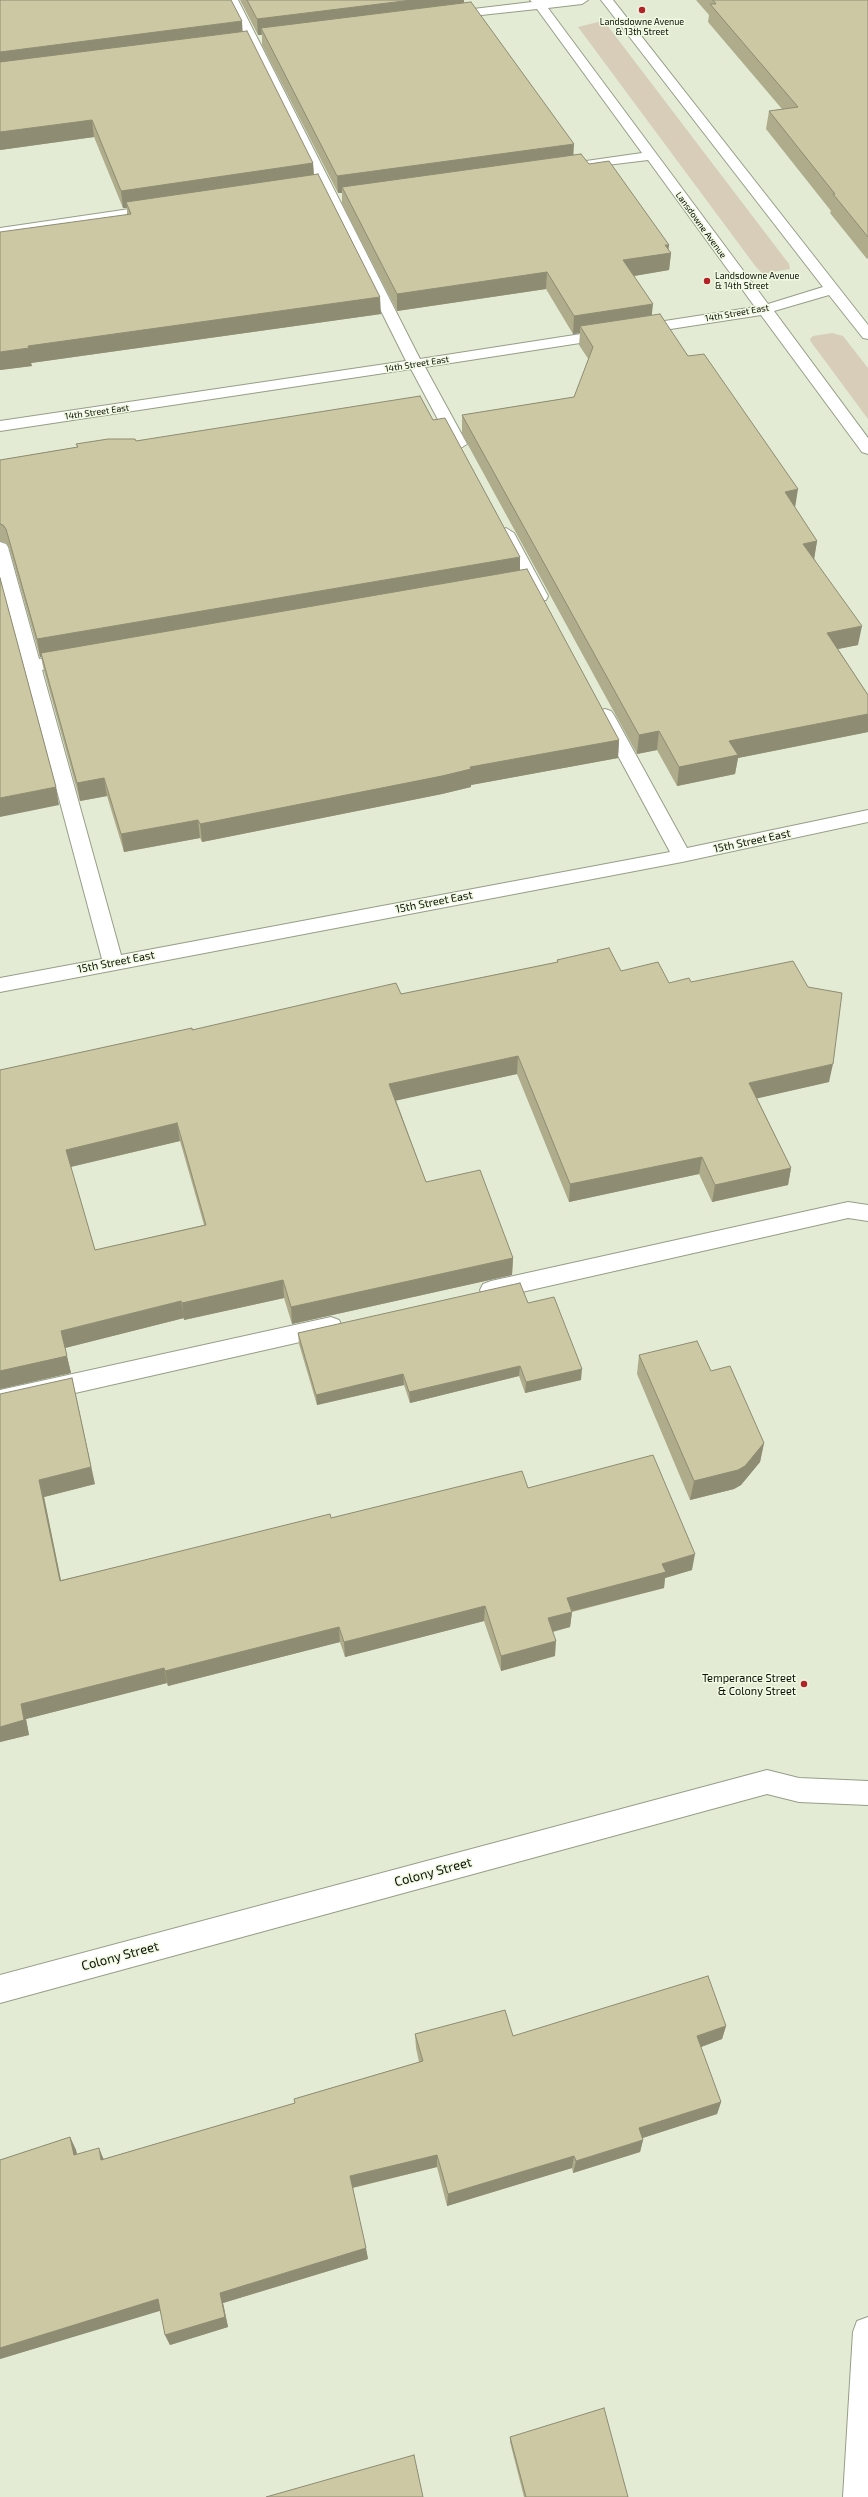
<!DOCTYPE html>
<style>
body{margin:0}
canvas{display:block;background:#e3ebd4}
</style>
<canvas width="868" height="2497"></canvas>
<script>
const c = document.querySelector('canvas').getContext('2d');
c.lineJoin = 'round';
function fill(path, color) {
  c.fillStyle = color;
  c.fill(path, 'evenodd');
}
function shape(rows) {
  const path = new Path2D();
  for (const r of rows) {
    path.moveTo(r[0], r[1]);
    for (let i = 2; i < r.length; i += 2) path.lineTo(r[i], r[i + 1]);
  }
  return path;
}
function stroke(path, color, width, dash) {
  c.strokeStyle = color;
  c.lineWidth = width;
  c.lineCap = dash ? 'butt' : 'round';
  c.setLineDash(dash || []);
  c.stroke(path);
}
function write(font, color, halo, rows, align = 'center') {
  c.font = font + ' "Exo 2",sans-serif';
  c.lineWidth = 3;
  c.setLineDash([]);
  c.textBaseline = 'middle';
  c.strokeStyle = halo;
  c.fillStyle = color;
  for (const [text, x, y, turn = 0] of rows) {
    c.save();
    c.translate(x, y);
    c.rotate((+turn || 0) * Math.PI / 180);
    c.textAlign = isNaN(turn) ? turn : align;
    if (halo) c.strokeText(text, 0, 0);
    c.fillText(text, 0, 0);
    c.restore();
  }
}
const green = shape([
 [598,22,607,25,789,264,790,269,767,273,762,273,756,267,578,27],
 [832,333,843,336,868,368,868,419,811,342,810,339,813,336]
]);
const minor = shape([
 [226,0,238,0,420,359,755,307,648,160,574,169,572,166,574,163,579,162,642,153,537,9,444,19,442,16,448,12,532,2,530,0,588,0,582,4,548,8,768,304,823,287,601,0,613,0,868,325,868,339,863,338,829,295,774,311,868,438,868,454,862,452,761,315,425,367,467,444,459,449,451,444,411,369,0,431,0,421,406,361,226,0],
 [157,205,164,209,162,212,0,236,0,228,157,205],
 [506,528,514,533,548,596,546,600,540,601,534,600,532,596,498,533,506,528],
 [0,542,6,544,8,547,39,659,71,654,77,655,80,659,77,663,42,670,121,955,670,852,596,715,599,711,605,709,611,711,614,715,687,848,868,810,868,822,682,862,0,992,0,978,102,959,0,578,0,542],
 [848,1202,868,1205,868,1221,848,1218,491,1299,483,1296,480,1290,483,1284,491,1281,848,1202],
 [331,1317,339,1320,342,1326,339,1332,331,1335,0,1410,0,1390,331,1317],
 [767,1770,799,1778,868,1781,868,1805,799,1802,767,1794,0,2003,0,1975,767,1770],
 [868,2317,868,2497,843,2497,853,2332,857,2321,868,2317]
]);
const wall = shape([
 [0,0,242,32,313,163,314,174,381,314,31,363,32,366,0,370,127,215,127,208,123,208,94,137,0,150],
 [240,0,464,0,464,3,574,155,589,164,669,245,668,249,671,253,669,270,634,276,652,315,688,356,795,508,817,541,814,558,858,645,838,649,868,695,868,732,738,758,735,774,677,786,657,750,637,754,462,434,462,415,574,397,589,360,579,345,580,333,573,334,546,289,397,311,342,204,342,193,338,193,262,45,262,35,258,35],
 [696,0,868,0,868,258,867,259,830,213,831,211,766,129,769,111,782,109,708,22,709,15],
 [433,420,619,740,618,758,471,785,471,787,442,794,202,842,200,838,124,852,107,796,80,801,44,671,41,657,40,657,9,547,6,543,0,541,0,460,77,447,76,444,136,441],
 [557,960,621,971,669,983,691,982,829,1082,757,1098,791,1168,788,1185,712,1202,699,1174,569,1202,517,1074,396,1100,426,1182,513,1258,512,1275,292,1324,284,1298,184,1320,184,1318,65,1348,71,1373,0,1389,0,1070,192,1030,401,994,557,962],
 [180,1141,204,1225,95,1250,71,1167],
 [528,1303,581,1380,525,1393,519,1376,410,1403,404,1385,317,1405,299,1344,298,1333],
 [639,1355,711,1371,764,1443,760,1462,741,1485,734,1489,690,1500,637,1374],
 [0,1394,95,1484,44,1497,61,1580,331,1518,528,1488,692,1570,665,1578,664,1588,572,1612,570,1627,553,1632,555,1656,501,1671,484,1621,345,1657,340,1642,168,1686,167,1683,26,1719,29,1735,0,1742],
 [726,2026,722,2039,701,2047,721,2102,717,2114,643,2138,643,2140,640,2152,573,2173,572,2168,447,2206,437,2167,353,2188,368,2259,223,2303,228,2327,170,2345,165,2335,160,2310,0,2359,0,2160,70,2137,76,2150,77,2154,104,2159,295,2103,294,2099,419,2062,416,2048,415,2034,513,2036],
 [510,2437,628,2497,524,2497,510,2442]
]);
const shadedWall = shape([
 [412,0,464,0,464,10,261,28,262,35,258,35,257,19],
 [242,21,243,38,0,69,0,52],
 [92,120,94,137,0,150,0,132],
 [574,144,573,161,342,187,342,193,338,193,337,176],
 [313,163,314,180,126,202,127,208,123,208,121,191],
 [665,245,669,245,668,253,671,253,669,270,622,278,623,260],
 [547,272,546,289,397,311,397,294],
 [380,297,381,314,31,363,32,366,0,370,0,352,28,346],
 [653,304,651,322,580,326,580,333,573,334,574,316],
 [798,489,795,508,785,492],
 [817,541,814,560,803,544],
 [520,557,520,575,41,653,41,657,40,657,37,639],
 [862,626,858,645,823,652,827,633],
 [868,714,868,732,738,758,735,774,677,786,679,767,729,741],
 [659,731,657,750,637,754,639,735],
 [619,740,618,758,471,785,471,787,442,794,202,842,200,824,470,767],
 [104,778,107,796,80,801,77,783],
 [56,787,59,805,0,817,0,798],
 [198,820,200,838,124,852,121,834],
 [518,1056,517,1074,390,1102,389,1084],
 [833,1064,829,1082,746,1101,749,1083],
 [177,1123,180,1141,70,1167,66,1150],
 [702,1157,699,1174,569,1202,570,1184],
 [791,1168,788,1185,712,1202,715,1185],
 [513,1258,512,1275,292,1324,291,1307],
 [283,1280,284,1298,184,1320,182,1303],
 [181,1301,184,1318,65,1348,71,1373,0,1389,0,1371,61,1331],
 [520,1366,519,1376,410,1403,409,1392],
 [582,1369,581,1380,525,1393,526,1382],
 [403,1374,404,1385,317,1405,316,1395],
 [72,1378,95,1484,44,1497,64,1596,60,1581,39,1480],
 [764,1443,760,1462,741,1485,734,1489,690,1500,694,1481],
 [695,1554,692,1570,665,1578,664,1588,565,1613,567,1598,662,1564],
 [485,1606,484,1621,345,1657,344,1642],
 [572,1612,570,1627,547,1633,548,1618],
 [339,1627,340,1642,168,1686,165,1671],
 [556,1641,555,1656,501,1671,501,1656],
 [164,1668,167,1683,26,1719,29,1735,0,1742,0,1727,21,1704],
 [726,2026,722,2039,693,2050,697,2036],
 [721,2102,717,2114,636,2140,639,2128],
 [70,2137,76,2150,79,2167,74,2155],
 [643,2140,640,2152,573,2173,576,2161],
 [99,2148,104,2160,101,2160],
 [437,2155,437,2167,351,2188,350,2176],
 [574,2156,572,2168,447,2206,448,2194],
 [366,2248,368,2259,223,2303,228,2327,170,2345,165,2335,220,2293],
 [158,2299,163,2310,0,2359,0,2348]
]);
const building = shape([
 [0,0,231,0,242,21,0,52,0,0],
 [247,0,412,0,257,19,247,0],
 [713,0,868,0,868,237,833,194,835,194,769,111,798,107,710,4,716,4,713,0],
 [471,2,574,144,337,176,261,28,471,2],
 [247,31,313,163,121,191,92,120,0,132,0,62,247,31],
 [581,154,589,164,609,161,669,245,665,245,671,253,623,260,653,304,574,316,547,272,397,294,342,187,581,154],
 [318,174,380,297,28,346,29,348,0,352,0,232,131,214,126,202,318,174],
 [660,314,688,356,704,354,798,489,785,492,817,541,803,544,862,626,827,633,868,695,868,714,729,741,738,755,679,767,659,731,639,735,462,415,574,397,593,347,580,326,660,314],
 [420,396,433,420,445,418,520,557,37,639,6,529,3,525,0,524,0,460,78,447,76,444,108,439,135,439,136,441,420,396],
 [527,569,619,740,470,767,471,769,442,776,200,824,198,820,121,834,104,778,77,783,41,653,527,569],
 [0,578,56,787,0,798,0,578],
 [609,948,621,971,658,962,669,983,689,978,691,982,793,961,808,987,842,993,833,1064,749,1083,791,1168,715,1185,702,1157,570,1184,518,1056,389,1084,426,1182,480,1170,513,1258,291,1307,283,1280,182,1303,181,1301,61,1331,67,1356,0,1371,0,1070,192,1028,192,1030,396,983,401,994,558,962,557,960,609,948],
 [177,1123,206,1225,95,1250,66,1150,177,1123],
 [520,1283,528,1303,554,1297,582,1369,526,1382,520,1366,409,1392,403,1374,316,1395,298,1333,520,1283],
 [697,1341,711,1371,730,1366,764,1443,745,1466,738,1470,694,1481,639,1355,697,1341],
 [72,1378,91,1467,39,1480,60,1581,330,1514,331,1518,522,1471,528,1488,653,1455,695,1554,662,1564,666,1572,567,1598,572,1612,548,1618,556,1641,501,1656,485,1606,344,1642,339,1627,165,1671,164,1668,21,1704,24,1720,0,1727,0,1394,72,1378],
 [708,1976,726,2026,697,2036,721,2102,639,2128,643,2140,576,2161,574,2156,448,2194,437,2155,350,2176,366,2248,220,2293,225,2317,165,2335,158,2299,0,2348,0,2160,70,2137,74,2155,99,2148,101,2160,295,2103,294,2099,423,2061,415,2034,505,2010,513,2036,708,1976],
 [604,2408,628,2497,526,2497,510,2437,604,2408],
 [414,2455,423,2497,266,2497,414,2455]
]);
const markers = [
 [642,10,4,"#b32227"],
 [707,281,4,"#b32227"],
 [804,1684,4,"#b32227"]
];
const farPoinames = [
 ["Landsdowne Avenue",642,22],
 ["& 13th Street",642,32],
 ["Landsdowne Avenue",715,276,"left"],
 ["& 14th Street",715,286,"left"]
];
const farStreetnames = [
 ["Lansdowne Avenue",701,225,54],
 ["14th Street East",737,313,-10],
 ["14th Street East",417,364,-9],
 ["14th Street East",97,412,-8]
];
const streetNames = [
 ["15th Street East",752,841,-12],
 ["15th Street East",434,902,-11],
 ["15th Street East",116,962,-11]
];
const poiNames = [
 ["Temperance Street",796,1678],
 ["& Colony Street",796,1691]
];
const nearStreetnames = [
 ["Colony Street",433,1872,-15],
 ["Colony Street",120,1956,-15]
];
fill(green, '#d8cdb9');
stroke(minor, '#969e88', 2);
fill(minor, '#fff');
fill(wall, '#afac8c');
fill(shadedWall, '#8e8c72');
fill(building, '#cbc8a3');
stroke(building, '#8e8c72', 1);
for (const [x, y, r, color] of markers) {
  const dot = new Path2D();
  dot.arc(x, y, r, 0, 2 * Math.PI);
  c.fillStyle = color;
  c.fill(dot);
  stroke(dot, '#f0f9e1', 1.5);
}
write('9px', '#0c0f07', '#f0f9e1', farPoinames);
write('9px', '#0c0f07', '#f0f9e1', farStreetnames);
write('11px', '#0c0f07', '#f0f9e1', streetNames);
write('11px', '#0c0f07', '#f0f9e1', poiNames, 'right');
write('13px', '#0c0f07', '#f0f9e1', nearStreetnames);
</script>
